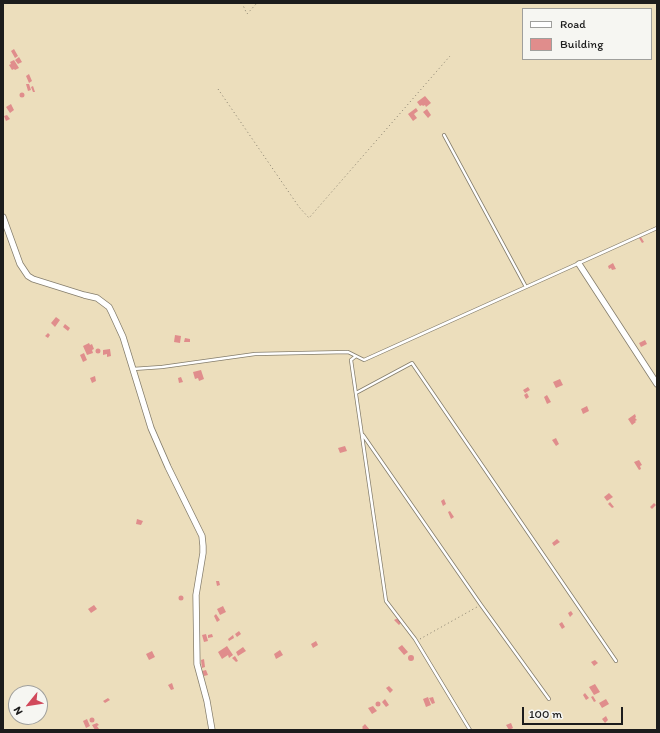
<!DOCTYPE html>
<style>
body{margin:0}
#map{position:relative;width:660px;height:733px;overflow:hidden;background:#ecdebc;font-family:Itim,sans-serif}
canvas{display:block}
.frame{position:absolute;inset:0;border:4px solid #1c1c1c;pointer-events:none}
.legend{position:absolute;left:522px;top:8px;width:130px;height:52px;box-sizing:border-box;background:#f6f6f2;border:1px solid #9f9f9c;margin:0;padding:5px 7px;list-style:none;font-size:12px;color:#1c1c1c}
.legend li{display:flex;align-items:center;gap:8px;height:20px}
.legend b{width:20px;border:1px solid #9f9f9c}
.north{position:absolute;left:8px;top:685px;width:40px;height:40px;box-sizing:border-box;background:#f6f6f2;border:1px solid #9f9f9c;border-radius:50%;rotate:240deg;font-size:11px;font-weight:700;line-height:16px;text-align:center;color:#1c1c1c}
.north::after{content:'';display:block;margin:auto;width:14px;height:18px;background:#d1495b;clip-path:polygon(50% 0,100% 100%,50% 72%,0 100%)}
.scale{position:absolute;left:522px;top:707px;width:101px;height:18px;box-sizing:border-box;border:2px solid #1c1c1c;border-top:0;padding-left:5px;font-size:12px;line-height:14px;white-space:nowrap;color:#1c1c1c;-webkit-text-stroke:3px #f6f6f2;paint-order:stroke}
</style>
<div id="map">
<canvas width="660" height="733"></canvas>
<div class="frame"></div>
<ul class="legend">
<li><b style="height:5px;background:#fff"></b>Road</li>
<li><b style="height:11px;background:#e08d8c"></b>Building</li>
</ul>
<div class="north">N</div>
<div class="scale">100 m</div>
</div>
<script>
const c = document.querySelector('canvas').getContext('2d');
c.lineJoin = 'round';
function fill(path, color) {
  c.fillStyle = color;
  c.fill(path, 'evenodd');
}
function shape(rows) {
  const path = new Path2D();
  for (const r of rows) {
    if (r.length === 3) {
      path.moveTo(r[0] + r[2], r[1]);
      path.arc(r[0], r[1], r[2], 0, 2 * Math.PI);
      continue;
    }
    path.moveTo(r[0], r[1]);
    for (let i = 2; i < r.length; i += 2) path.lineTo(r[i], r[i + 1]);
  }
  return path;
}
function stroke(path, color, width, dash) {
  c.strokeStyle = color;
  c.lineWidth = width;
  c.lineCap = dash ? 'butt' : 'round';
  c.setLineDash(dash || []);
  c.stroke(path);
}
const building = shape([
 [14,49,18,56,15,58,11,51],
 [19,57,22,62,18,64,15,60],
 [14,60,19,68,15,70,14,69,12,70,9,65,11,64,10,62],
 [29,74,32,81,29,83,26,76],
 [26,84,29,84,31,90,28,91],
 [33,86,35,92,33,92,31,87],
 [22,95,2.5],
 [425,96,431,103,426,107,425,105,423,106,422,105,420,106,417,102],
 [11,104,14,110,10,113,6,107],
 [416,108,418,111,414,114,417,118,413,121,408,114],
 [427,109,431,115,428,118,423,112],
 [7,115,10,119,6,121,4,116],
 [641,237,644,242,642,243,639,238],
 [613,263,616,269,612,270,611,268,609,269,608,266],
 [56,317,60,320,55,327,51,323],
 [65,324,70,328,68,331,63,327],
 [48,333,50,335,48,338,45,336],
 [175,335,181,336,180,343,174,342],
 [185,338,190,339,190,342,184,342],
 [645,340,647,344,641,347,639,343],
 [89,343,90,345,92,344,94,349,92,350,93,353,87,355,83,346],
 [98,351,2.5],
 [110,349,111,356,107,357,107,354,103,355,103,350],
 [84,353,87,360,83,362,80,355],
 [201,370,204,379,199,381,198,378,195,379,193,372],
 [95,376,96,381,92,383,90,378],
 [181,377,183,382,179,383,178,378],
 [560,379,563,385,556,388,553,382],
 [528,387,530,390,525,393,523,390],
 [527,393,529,397,526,399,524,395],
 [547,395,551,402,547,404,544,397],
 [587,406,589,411,583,414,581,409],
 [635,414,636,417,635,418,637,420,635,421,636,422,632,425,628,419],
 [556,438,559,444,556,446,552,440],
 [345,446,347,451,340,453,338,448],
 [639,460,642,465,640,466,641,469,639,470,634,462],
 [609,493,613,497,607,501,604,497],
 [444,499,446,504,443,506,441,501],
 [610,502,614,507,612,508,608,504],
 [654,503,656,505,652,509,650,507],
 [450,511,454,517,451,519,448,512],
 [137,519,143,521,141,525,136,524],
 [557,539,560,542,554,546,552,543],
 [216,581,219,581,220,585,217,586],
 [181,598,2.5],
 [94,605,97,609,91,613,88,609],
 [223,606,226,612,220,615,217,609],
 [571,611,573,614,570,617,568,613],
 [216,614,220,620,217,622,214,616],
 [398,618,401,623,399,625,394,620],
 [562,622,565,627,562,629,559,624],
 [239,631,241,634,237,637,235,634],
 [206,634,208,641,204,642,202,635],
 [212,634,213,637,208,638,208,635],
 [233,635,234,638,229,641,228,639],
 [316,641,318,645,313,648,311,644],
 [402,645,408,652,404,655,398,648],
 [227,646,233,655,229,658,228,655,222,659,218,652],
 [243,647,246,651,238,656,236,652],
 [280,650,283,655,276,659,274,654],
 [152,651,155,657,149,660,146,654],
 [411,658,3],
 [235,656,238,661,236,662,232,658],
 [204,659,205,667,202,668,201,660],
 [595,660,598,663,594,666,591,662],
 [206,670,208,675,204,676,202,671],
 [172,683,174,689,171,690,168,685],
 [595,684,600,692,594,695,589,687],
 [389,686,393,690,390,693,386,688],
 [585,693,589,698,586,700,583,695],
 [593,696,596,701,594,702,591,697],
 [428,697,431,705,426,707,423,699],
 [433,697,435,703,432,704,429,698],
 [108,698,110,700,105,703,103,701],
 [385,699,389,705,386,707,382,702],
 [606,699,609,704,602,708,599,703],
 [378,704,2.5],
 [373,706,377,711,372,714,368,708],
 [606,716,608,720,605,723,602,719],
 [92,720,2.5],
 [87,719,90,726,86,728,83,721],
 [97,723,99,725,97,726,99,729,95,730,92,725],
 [511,723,513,728,509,730,506,725],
 [365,724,370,730,361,730,363,728,362,727]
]);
const path = shape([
 [242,3,247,14,257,3],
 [218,89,299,207,309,218,450,56],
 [420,639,477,607]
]);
const service = shape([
 [444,135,526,287],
 [356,356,351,360,386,601,415,639,470,730],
 [133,369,162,367,255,354,348,352,364,360,657,228],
 [356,393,412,363,616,661],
 [363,435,481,605,549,699]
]);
const minor = shape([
 [3,217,20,264,28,276,33,279,84,295,97,298,109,307,112,313,123,337,151,428,168,467,202,536,203,546,203,553,196,595,197,664,207,701,212,730],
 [579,264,657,384]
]);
fill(building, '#e08d8c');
stroke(service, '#847d6c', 4);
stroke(minor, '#847d6c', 7);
stroke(path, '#847d6c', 1, [1, 3]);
stroke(service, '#fff', 2.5);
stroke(minor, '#fff', 5.5);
</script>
